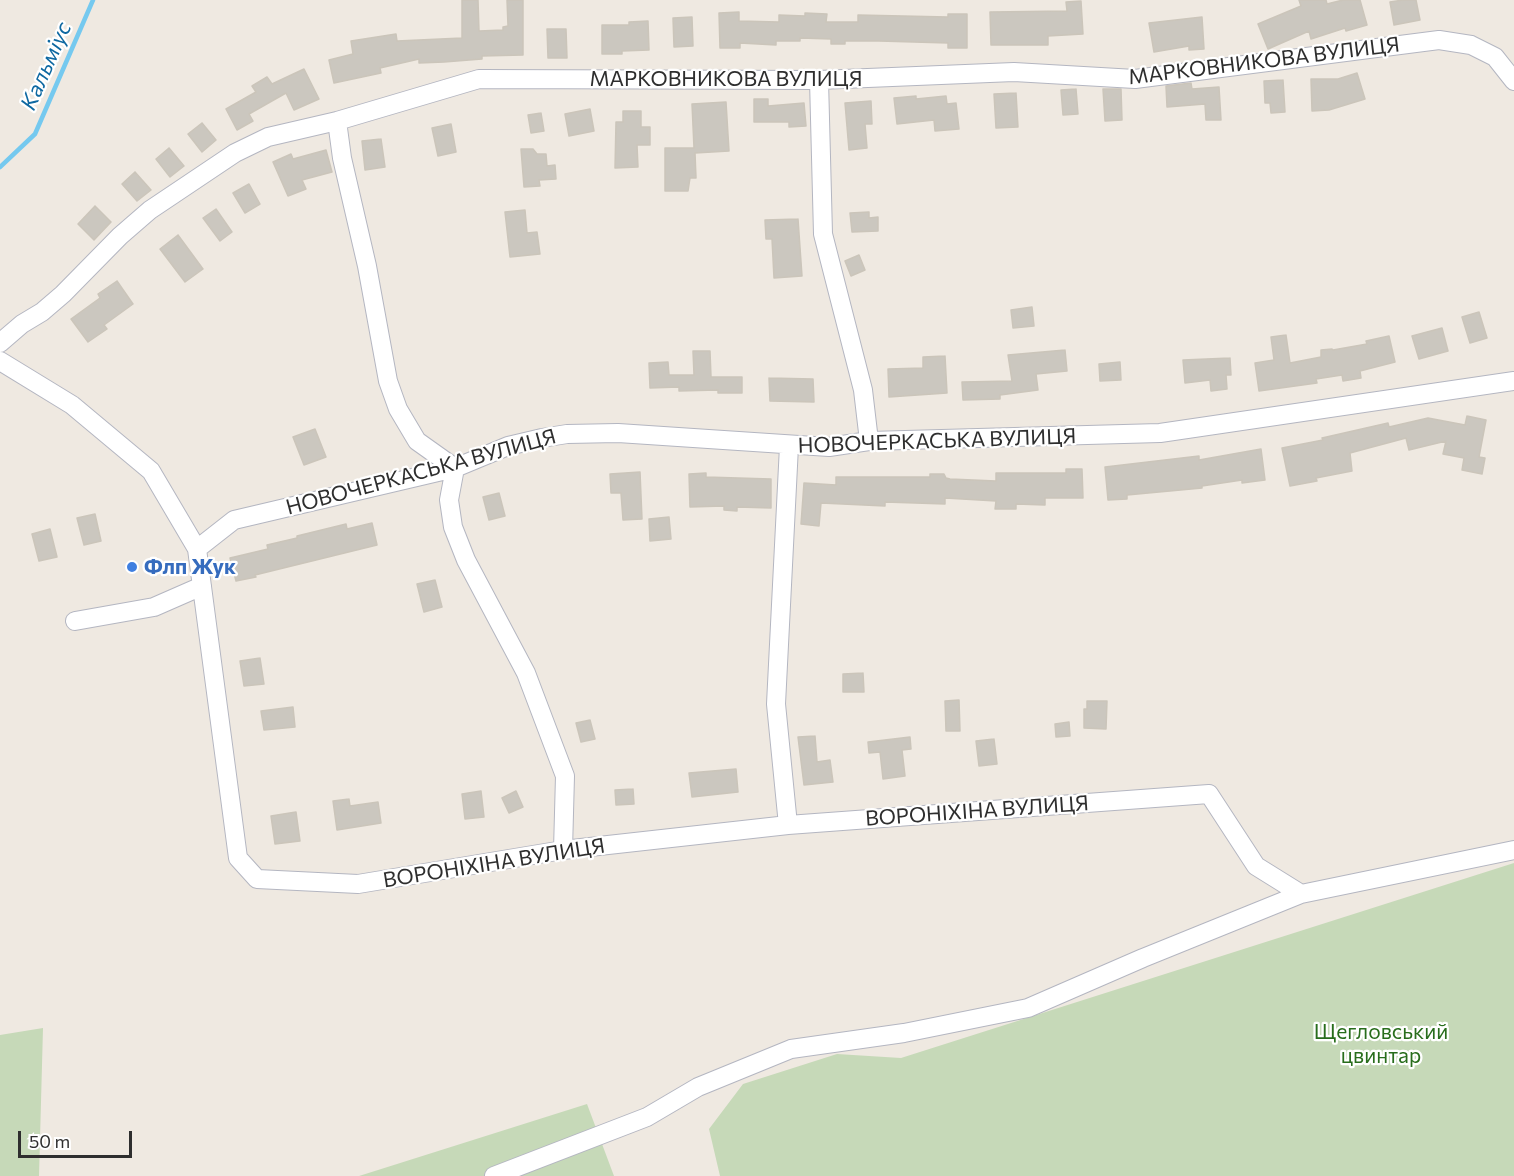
<!DOCTYPE html>
<meta charset="utf-8">
<style>
body{margin:0}
#map{position:relative;width:1514px;height:1176px;overflow:hidden;background:#efe9e1;font-family:Commissioner,sans-serif}
canvas{display:block}
.scale{position:absolute;left:18px;top:1131px;width:114px;height:27px;box-sizing:border-box;border:3px solid #2e2e2e;border-top:0;padding-left:8px;font-size:18px;line-height:21px;white-space:nowrap;color:#2e2e2e;-webkit-text-stroke:4px #fff;paint-order:stroke}
</style>
<div id="map">
<canvas width="1514" height="1176"></canvas>
<div class="scale">50 m</div>
</div>
<script>
const c = document.querySelector('canvas').getContext('2d');
c.lineJoin = 'round';
function fill(path, color) {
  c.fillStyle = color;
  c.fill(path, 'evenodd');
}
function shape(rows) {
  const path = new Path2D();
  for (const r of rows) {
    path.moveTo(r[0], r[1]);
    for (let i = 2; i < r.length; i += 2) path.lineTo(r[i], r[i + 1]);
  }
  return path;
}
function stroke(path, color, width, dash) {
  c.strokeStyle = color;
  c.lineWidth = width;
  c.lineCap = dash ? 'butt' : 'round';
  c.setLineDash(dash || []);
  c.stroke(path);
}
function write(font, color, halo, rows, align = 'center') {
  c.font = font + ' Commissioner,sans-serif';
  c.lineWidth = 4.5;
  c.setLineDash([]);
  c.textBaseline = 'middle';
  c.strokeStyle = halo;
  c.fillStyle = color;
  for (const [text, x, y, turn = 0] of rows) {
    c.save();
    c.translate(x, y);
    c.rotate((+turn || 0) * Math.PI / 180);
    c.textAlign = isNaN(turn) ? turn : align;
    if (halo) c.strokeText(text, 0, 0);
    c.fillText(text, 0, 0);
    c.restore();
  }
}
const cemetery = shape([
 [1514,863,1514,1176,720,1176,709,1129,743,1084,837,1054,901,1058],
 [43,1028,39,1176,0,1176,0,1035],
 [587,1104,614,1176,359,1176]
]);
const stream = shape([
 [0,167,35,134,93,0]
]);
const building = shape([
 [462,0,478,0,479,31,503,30,503,27,508,26,507,0,523,0,523,55,482,56,482,59,444,62,419,63,419,59,380,68,381,73,334,83,329,60,353,54,351,41,396,34,397,41,462,38,462,0],
 [1299,0,1326,0,1327,4,1343,0,1360,0,1367,25,1346,31,1345,28,1311,39,1309,31,1268,49,1258,24,1301,6,1299,0],
 [1403,0,1416,0,1420,20,1394,25,1390,2,1403,0],
 [1081,1,1083,34,1048,36,1048,45,991,45,990,12,1067,11,1066,2,1081,1],
 [739,12,739,21,779,22,779,15,805,16,805,13,827,14,826,22,858,22,858,15,948,17,948,14,967,14,967,48,948,48,948,43,879,41,845,41,845,44,831,44,831,39,800,38,800,41,776,41,776,45,740,43,740,48,720,48,719,13,739,12],
 [692,17,693,46,674,47,673,18,692,17],
 [1202,17,1204,49,1189,50,1189,46,1154,52,1149,23,1202,17],
 [648,21,649,50,622,51,622,54,602,54,602,25,629,25,629,22,648,21],
 [547,29,566,29,567,58,548,58,547,29],
 [304,69,319,99,294,110,286,93,249,114,253,121,237,130,226,109,256,92,252,86,267,77,272,84,304,69],
 [1357,73,1365,99,1329,110,1312,111,1311,79,1338,79,1357,73],
 [1283,80,1285,112,1271,113,1270,103,1265,103,1264,81,1283,80],
 [1191,83,1192,89,1219,87,1221,120,1206,120,1205,104,1167,107,1166,86,1191,83],
 [1076,89,1078,114,1063,115,1061,90,1076,89],
 [1103,89,1121,89,1122,120,1105,121,1103,89],
 [1016,93,1018,127,996,128,994,94,1016,93],
 [916,96,916,99,946,96,947,104,956,103,959,129,935,131,934,120,897,124,894,98,916,96],
 [754,99,768,99,768,106,804,103,806,126,789,127,789,122,754,122,754,99],
 [871,101,872,124,865,124,867,148,849,150,845,103,871,101],
 [726,102,729,151,695,153,696,178,690,178,688,191,665,191,665,148,694,148,692,104,726,102],
 [590,109,594,131,569,136,565,114,590,109],
 [623,111,641,111,641,127,650,127,650,145,637,145,638,167,615,168,616,122,623,122,623,111],
 [541,113,544,131,531,133,528,115,541,113],
 [202,123,216,140,202,152,188,134,202,123],
 [451,124,456,152,438,156,432,128,451,124],
 [381,139,385,167,365,170,362,141,381,139],
 [169,148,184,166,170,177,156,159,169,148],
 [521,149,533,149,537,154,546,154,547,166,555,165,556,179,539,180,540,186,524,187,521,149],
 [326,150,332,172,302,180,306,189,288,196,273,162,291,154,293,159,326,150],
 [135,172,151,190,137,201,122,184,135,172],
 [249,184,260,204,245,213,233,193,249,184],
 [95,206,111,222,94,240,78,224,95,206],
 [216,209,232,232,220,241,203,218,216,209],
 [525,210,527,233,537,232,540,254,510,257,505,212,525,210],
 [869,212,869,218,878,217,878,231,852,232,850,213,869,212],
 [798,219,802,276,774,278,772,239,766,239,765,220,798,219],
 [178,235,203,269,185,282,160,249,178,235],
 [859,255,865,270,851,276,845,261,859,255],
 [117,281,133,304,104,325,107,329,88,342,71,319,100,298,98,294,117,281],
 [1032,307,1034,326,1013,328,1011,310,1032,307],
 [1479,312,1487,338,1470,343,1462,317,1479,312],
 [1442,328,1448,351,1419,359,1412,336,1442,328],
 [1286,335,1290,363,1321,357,1321,350,1332,349,1333,350,1367,344,1366,341,1389,336,1395,362,1360,371,1361,378,1343,381,1342,375,1316,379,1317,383,1259,391,1255,363,1274,360,1271,337,1286,335],
 [1065,350,1067,371,1036,374,1038,390,1000,395,1000,399,963,400,962,382,1012,381,1008,355,1065,350],
 [693,351,710,351,711,377,742,377,742,393,718,393,718,390,679,391,679,387,650,388,649,363,668,362,669,375,694,375,693,351],
 [945,356,947,393,889,397,888,369,923,368,923,357,945,356],
 [1230,358,1231,375,1226,375,1227,389,1211,391,1210,380,1185,383,1183,360,1230,358],
 [1120,362,1121,380,1100,381,1099,364,1120,362],
 [769,378,813,379,814,402,770,401,769,378],
 [1467,416,1486,420,1479,457,1485,458,1482,474,1462,470,1464,458,1443,454,1446,441,1409,450,1406,438,1350,453,1352,471,1316,478,1317,481,1290,486,1282,448,1323,440,1322,438,1388,423,1389,427,1428,418,1465,425,1467,416],
 [315,429,326,457,304,465,293,437,315,429],
 [1261,449,1265,480,1242,483,1242,480,1202,486,1202,488,1127,495,1127,499,1108,500,1105,467,1199,456,1199,460,1261,449],
 [1066,469,1082,469,1083,498,1045,498,1045,505,1016,504,1016,509,995,509,996,501,945,498,945,504,885,502,885,506,821,503,819,526,801,524,804,483,836,485,836,477,930,477,930,474,944,474,946,478,950,479,996,481,996,473,1066,473,1066,469],
 [640,472,642,519,623,520,621,493,611,493,610,474,640,472],
 [706,473,706,477,771,479,771,508,737,507,737,511,724,510,724,506,690,507,689,474,706,473],
 [499,493,505,516,489,520,483,497,499,493],
 [95,514,101,541,84,545,77,518,95,514],
 [669,517,671,539,650,541,649,519,669,517],
 [372,523,377,545,255,575,256,577,236,581,230,558,268,549,267,545,297,538,297,536,346,524,347,529,372,523],
 [50,529,57,557,39,561,32,534,50,529],
 [435,580,442,607,424,612,417,584,435,580],
 [260,658,264,684,244,686,240,661,260,658],
 [863,673,864,692,843,692,843,674,863,673],
 [959,700,960,731,946,731,945,701,959,700],
 [1087,701,1107,701,1106,729,1084,728,1084,709,1087,709,1087,701],
 [293,707,295,727,264,730,261,711,293,707],
 [590,720,595,739,581,742,576,723,590,720],
 [1069,722,1070,736,1056,737,1055,724,1069,722],
 [815,736,817,762,830,760,833,782,804,785,798,737,815,736],
 [910,737,911,749,902,750,905,776,883,779,880,752,869,753,868,742,910,737],
 [994,739,997,764,979,766,976,741,994,739],
 [736,769,738,792,692,797,689,773,736,769],
 [633,789,634,804,616,805,615,790,633,789],
 [481,791,484,817,465,819,462,794,481,791],
 [516,791,523,807,509,813,502,798,516,791],
 [349,799,350,806,378,802,381,823,337,830,333,801,349,799],
 [296,812,300,841,275,844,271,816,296,812]
]);
const minor = shape([
 [819,80,823,234,863,390,869,441],
 [337,121,342,158,367,266,388,381,398,409,417,441,455,468,449,500,453,527,466,560,526,673,565,776,563,850],
 [0,343,22,324,42,312,63,294,120,236,150,210,235,153,268,137,337,121,479,79,819,80,1014,72,1135,79,1439,40,1471,45,1495,57,1514,81],
 [0,361,72,405,151,471,197,549,238,858,257,879,358,884,563,850,788,825,1209,794,1256,866,1301,894],
 [197,549,234,520,455,468,508,446,542,438,567,434,618,433,829,447,869,441,1160,433,1514,381],
 [75,621,154,607,202,586],
 [788,825,776,704,789,446],
 [494,1176,647,1117,698,1087,791,1049,904,1033,1028,1008,1143,958,1301,894,1514,850]
]);
const markers = [
 [132,567,6,"#3f7fe0"]
];
const streetNames = [
 ["МАРКОВНИКОВА ВУЛИЦЯ",1264,61,-7],
 ["МАРКОВНИКОВА ВУЛИЦЯ",726,79],
 ["НОВОЧЕРКАСЬКА ВУЛИЦЯ",937,441,-2],
 ["НОВОЧЕРКАСЬКА ВУЛИЦЯ",421,472,-15],
 ["ВОРОНІХІНА ВУЛИЦЯ",977,811,-4],
 ["ВОРОНІХІНА ВУЛИЦЯ",494,863,-9]
];
const shopNames = [
 ["Флп Жук",144,567]
];
const parkNames = [
 ["Щегловський",1381,1032],
 ["цвинтар",1381,1056]
];
const waterNames = [
 ["Кальміус",46,66,-66]
];
fill(cemetery, '#c6d9b8');
stroke(stream, '#75c9ef', 4.5);
fill(building, '#cbc7bf');
stroke(building, '#cbc5ba', 1.5);
stroke(minor, '#b4b6c1', 20);
stroke(minor, '#fff', 18);
for (const [x, y, r, color] of markers) {
  const dot = new Path2D();
  dot.arc(x, y, r, 0, 2 * Math.PI);
  c.fillStyle = color;
  c.fill(dot);
  stroke(dot, '#fff', 2);
}
write('21px', '#2e2e2e', '#fff', streetNames);
write('bold 21px', '#366cbe', '#fff', shopNames, 'left');
write('21px', '#286d1c', '#fff', parkNames);
write('italic 22px', '#0e68a1', '#fff', waterNames);
</script>
